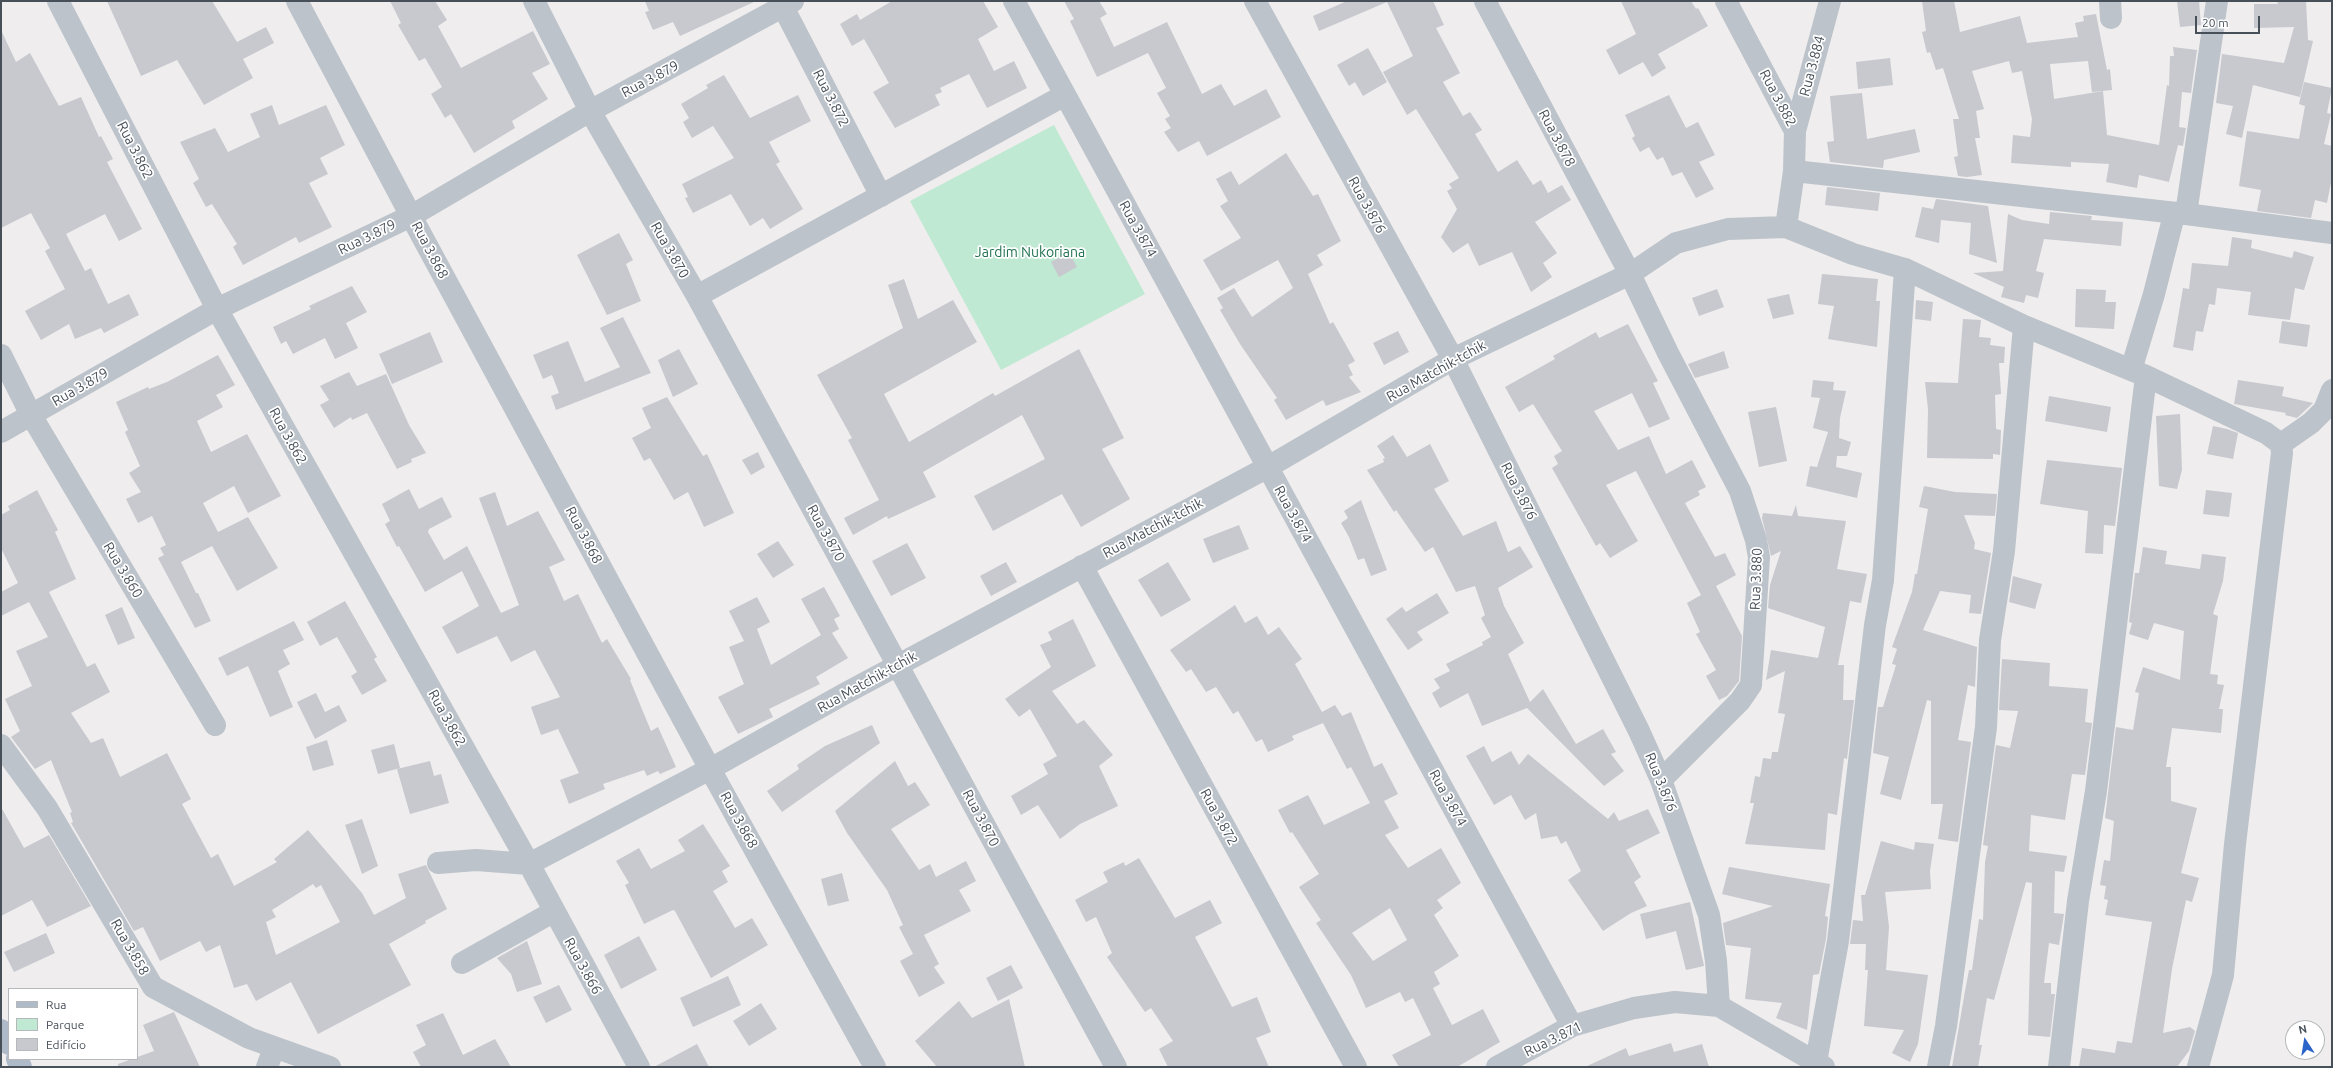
<!DOCTYPE html>
<meta charset="utf-8">
<style>
body{margin:0}
#map{position:relative;width:2333px;height:1068px;overflow:hidden;background:#efeded;font-family:Ubuntu,sans-serif}
canvas{display:block}
.frame{position:absolute;inset:0;border:2px solid #474f58;pointer-events:none}
.legend{position:absolute;left:8px;top:988px;width:130px;height:72px;box-sizing:border-box;background:#fff;border:1px solid #b5b9bc;margin:0;padding:5px 7px;list-style:none;font-size:12px;color:#474f58}
.legend li{display:flex;align-items:center;gap:8px;height:20px}
.legend b{width:20px;border:1px solid #b5b9bc}
.north{position:absolute;left:2285px;top:1020px;width:40px;height:40px;box-sizing:border-box;background:#fff;border:1px solid #b5b9bc;border-radius:50%;rotate:348deg;font-size:11px;font-weight:700;line-height:16px;text-align:center;color:#474f58}
.north::after{content:'';display:block;margin:auto;width:14px;height:18px;background:#2c65ca;clip-path:polygon(50% 0,100% 100%,50% 72%,0 100%)}
.scale{position:absolute;left:2195px;top:16px;width:65px;height:18px;box-sizing:border-box;border:2px solid #474f58;border-top:0;padding-left:5px;font-size:12px;line-height:14px;white-space:nowrap;color:#474f58;-webkit-text-stroke:3px #fff;paint-order:stroke}
</style>
<div id="map">
<canvas width="2333" height="1068"></canvas>
<div class="frame"></div>
<ul class="legend">
<li><b style="height:5px;background:#afbac9"></b>Rua</li>
<li><b style="height:11px;background:#bfe9d2"></b>Parque</li>
<li><b style="height:11px;background:#c7c9cf"></b>Edifício</li>
</ul>
<div class="north">N</div>
<div class="scale">20 m</div>
</div>
<script>
const c = document.querySelector('canvas').getContext('2d');
c.lineJoin = 'round';
function fill(path, color) {
  c.fillStyle = color;
  c.fill(path, 'evenodd');
}
function shape(rows) {
  const path = new Path2D();
  for (const r of rows) {
    path.moveTo(r[0], r[1]);
    for (let i = 2; i < r.length; i += 2) path.lineTo(r[i], r[i + 1]);
  }
  return path;
}
function stroke(path, color, width, dash) {
  c.strokeStyle = color;
  c.lineWidth = width;
  c.lineCap = dash ? 'butt' : 'round';
  c.setLineDash(dash || []);
  c.stroke(path);
}
function write(font, color, halo, rows, align = 'center') {
  c.font = font + ' Ubuntu,sans-serif';
  c.lineWidth = 3.5;
  c.setLineDash([]);
  c.textBaseline = 'middle';
  c.strokeStyle = halo;
  c.fillStyle = color;
  for (const [text, x, y, turn = 0] of rows) {
    c.save();
    c.translate(x, y);
    c.rotate((+turn || 0) * Math.PI / 180);
    c.textAlign = isNaN(turn) ? turn : align;
    if (halo) c.strokeText(text, 0, 0);
    c.fillText(text, 0, 0);
    c.restore();
  }
}
const green = shape([
 [1054,125,1145,294,1001,370,910,201]
]);
const building = shape([
 [107,1,212,1,237,42,266,27,274,43,243,59,253,78,204,105,177,60,141,76],
 [390,1,435,1,447,20,438,26,461,68,533,31,550,64,532,73,548,99,512,121,515,128,474,153,451,114,445,118,431,94,442,87,425,58,419,61,398,25,401,23],
 [645,1,756,1,680,36,673,22,653,30,645,12,649,11],
 [892,1,983,1,998,27,978,39,994,71,1014,61,1027,88,987,108,969,74,940,88,942,92,935,95,940,105,895,128,873,92,889,83,864,39,852,46,840,24,857,14,860,20],
 [1064,1,1099,1,1107,14,1100,18,1114,47,1167,22,1202,94,1221,84,1234,106,1266,89,1281,117,1207,156,1199,141,1178,152,1164,132,1171,128,1165,119,1170,116,1157,93,1166,88,1148,53,1097,77,1070,21,1074,19],
 [1347,1,1433,1,1444,25,1436,28,1460,73,1443,82,1463,116,1470,112,1482,130,1475,134,1498,172,1517,160,1533,185,1541,180,1548,193,1562,185,1571,200,1535,222,1557,253,1543,263,1552,277,1531,292,1512,252,1479,266,1468,243,1453,253,1441,237,1457,209,1447,191,1452,188,1449,184,1459,178,1416,109,1407,115,1383,72,1413,56,1387,2,1319,31,1313,16],
 [1621,1,1691,1,1696,9,1698,8,1708,26,1658,54,1666,68,1652,77,1643,62,1619,75,1606,50,1636,34],
 [1922,1,1954,1,1960,32,2020,16,2027,43,2078,37,2075,23,2084,21,2083,16,2096,14,2107,70,2110,69,2112,90,2092,92,2088,61,2050,64,2054,99,2103,91,2107,135,2159,145,2167,85,2169,86,2170,56,2174,56,2173,47,2197,50,2191,93,2182,92,2179,127,2186,128,2183,146,2178,145,2169,182,2139,175,2137,188,2106,182,2109,164,2071,162,2071,167,2011,163,2013,135,2030,137,2032,119,2022,71,2012,73,2009,61,1972,71,1984,109,1976,111,1980,138,1975,138,1982,175,1967,177,1958,176,1954,157,1958,156,1953,119,1959,119,1943,68,1936,70,1930,52,1927,53,1922,32,1926,31],
 [2177,1,2199,1,2201,25,2180,27],
 [2277,1,2306,1,2308,40,2313,41,2300,97,2253,85,2242,138,2226,134,2233,106,2216,103,2222,54,2284,63,2294,27,2254,28,2254,4,2278,4],
 [1,30,16,62,30,53,59,106,81,97,99,137,101,136,113,159,107,162,142,229,119,241,105,214,66,234,85,271,91,268,108,304,129,294,139,315,104,333,101,328,75,339,69,324,41,340,25,311,65,289,45,251,50,248,31,213,1,228],
 [1368,48,1387,82,1363,96,1355,82,1349,86,1337,65],
 [1890,58,1893,85,1858,89,1856,62],
 [724,75,750,118,798,95,811,121,769,142,780,162,776,164,803,209,770,229,763,218,750,226,731,194,693,213,685,198,688,197,682,184,734,158,713,126,692,138,683,122,689,118,681,104,708,88,706,85],
 [2304,82,2332,88,2327,113,2331,114,2324,144,2332,146,2332,177,2327,203,2315,200,2311,218,2257,211,2261,190,2239,186,2247,131,2299,139,2305,106,2299,104],
 [1862,93,1867,139,1915,129,1920,152,1884,160,1883,168,1830,162,1827,142,1834,141,1830,96],
 [1669,95,1686,128,1698,122,1715,155,1699,162,1714,189,1696,198,1682,172,1672,176,1663,157,1657,160,1649,147,1640,152,1632,138,1635,136,1625,115],
 [272,105,279,125,326,105,345,145,320,158,328,174,309,183,332,227,299,243,296,237,243,265,233,247,237,244,212,204,206,207,193,183,199,179,180,142,215,128,228,152,260,137,250,114],
 [1286,153,1313,196,1318,194,1341,241,1317,255,1323,265,1308,274,1330,324,1333,322,1355,361,1348,365,1353,375,1349,377,1361,392,1326,406,1323,400,1286,420,1274,400,1277,398,1240,344,1220,310,1223,308,1217,298,1234,288,1252,317,1293,288,1278,260,1221,291,1203,260,1241,238,1220,206,1228,201,1216,179,1231,171,1239,185],
 [1827,187,1880,193,1878,211,1825,205],
 [1936,199,1988,206,1997,263,1969,254,1971,223,1941,220,1939,243,1915,237,1922,207,1933,209],
 [2050,212,2092,216,2091,220,2123,222,2121,246,2044,239,2036,271,2044,273,2038,298,2026,295,2024,303,2001,297,2004,287,1973,273,2003,271,2008,214,2022,220,2049,224],
 [619,233,633,260,626,264,641,301,607,315,577,255],
 [2232,237,2252,240,2251,248,2292,258,2294,251,2314,257,2304,290,2295,288,2290,320,2248,315,2251,292,2217,288,2215,305,2209,304,2203,332,2196,331,2193,351,2173,347,2183,288,2189,289,2192,263,2228,266],
 [1069,252,1077,267,1059,277,1051,262],
 [1822,274,1878,279,1876,301,1880,301,1877,347,1828,339,1834,306,1818,304],
 [904,279,918,319,953,300,977,342,884,394,909,442,993,393,995,396,1079,349,1124,438,1102,449,1130,499,1081,527,1062,494,993,531,974,496,1045,459,1022,415,923,472,936,497,888,519,887,516,853,535,844,518,879,500,848,440,852,438,817,375,903,328,888,285],
 [352,286,367,312,346,323,358,348,335,359,325,338,293,354,286,341,281,344,273,327,311,309,309,306],
 [1717,289,1724,307,1699,316,1692,298],
 [2076,289,2106,290,2105,302,2116,302,2114,329,2075,327],
 [1789,294,1794,314,1773,319,1767,299],
 [1916,300,1933,302,1931,321,1915,319],
 [623,317,651,373,556,410,551,396,559,393,552,375,543,379,533,355,568,341,585,382,620,367,600,328],
 [1963,319,1981,320,1979,337,1991,338,1990,345,2005,347,2004,363,1999,363,2001,394,1995,395,1996,429,2001,430,2000,455,1993,454,1993,459,1927,458,1928,409,1925,382,1958,383],
 [2282,321,2310,325,2307,347,2279,343],
 [1628,324,1658,381,1653,383,1670,419,1649,428,1632,393,1594,411,1618,450,1649,436,1666,474,1692,460,1706,487,1698,491,1700,495,1685,503,1715,557,1725,553,1736,575,1716,586,1742,636,1739,681,1727,696,1719,700,1706,676,1716,670,1696,634,1700,632,1687,603,1701,595,1636,471,1606,485,1638,541,1610,558,1600,543,1596,546,1552,468,1558,464,1554,456,1562,451,1533,404,1519,412,1505,387,1555,359,1553,356,1596,332,1599,338],
 [1398,331,1409,352,1384,365,1373,343],
 [430,332,443,362,392,384,379,354],
 [679,349,698,384,673,397,658,360],
 [1724,351,1729,368,1695,378,1688,364],
 [218,355,235,385,216,395,223,407,197,421,211,452,247,434,281,496,248,513,234,486,203,503,218,532,248,517,278,568,237,591,212,546,181,562,196,593,198,593,211,621,195,628,158,558,164,555,160,548,166,545,152,516,138,523,126,499,141,492,129,473,140,466,125,432,128,430,116,402,148,387,149,389,167,382],
 [349,372,357,386,386,374,409,425,426,453,411,459,412,462,397,469,367,413,352,420,351,417,334,428,320,405,329,400,320,386],
 [1813,380,1834,382,1833,390,1846,391,1840,418,1839,438,1851,442,1847,456,1837,456,1836,467,1862,473,1857,498,1806,486,1810,466,1817,467,1828,432,1813,428,1820,398,1811,397],
 [2238,380,2284,387,2282,396,2313,403,2297,418,2285,415,2286,413,2234,404],
 [2049,396,2111,407,2107,432,2045,421],
 [667,397,703,456,707,454,734,513,704,527,688,492,674,500,650,458,644,461,632,438,651,428,642,408],
 [1776,407,1787,461,1759,467,1748,412],
 [2180,414,2182,470,2177,489,2159,486,2156,416],
 [2213,426,2227,429,2238,433,2233,459,2207,454],
 [1393,435,1407,457,1430,444,1449,481,1434,489,1463,536,1496,521,1508,552,1520,546,1533,567,1498,588,1504,606,1524,643,1508,654,1530,702,1543,689,1576,744,1603,729,1616,752,1611,754,1624,771,1604,786,1527,708,1482,726,1468,693,1440,708,1432,693,1440,688,1434,679,1450,671,1446,664,1483,645,1482,642,1491,637,1481,618,1485,615,1475,586,1456,592,1433,547,1425,552,1396,510,1394,512,1367,470,1384,462,1383,459,1385,458,1377,446],
 [758,452,765,467,751,475,742,460],
 [2047,460,2122,468,2115,526,2104,525,2103,554,2085,553,2088,511,2040,504],
 [1924,486,1955,492,1997,494,1995,516,1964,515,1975,543,1974,549,1991,553,1981,614,1969,613,1971,595,1940,591,1923,630,1977,647,1975,687,1968,685,1958,740,1971,742,1958,842,1938,839,1943,804,1931,804,1931,701,1927,700,1901,800,1880,794,1889,757,1873,753,1878,707,1883,707,1896,665,1892,664,1897,649,1892,647,1912,592,1915,574,1917,574,1928,509,1919,507],
 [409,489,419,509,442,497,452,517,429,529,428,532,444,560,467,546,501,613,519,605,479,498,495,492,507,526,538,511,565,560,549,567,564,601,578,594,602,643,607,639,631,679,630,680,651,731,658,727,676,767,660,774,658,771,647,776,644,770,603,784,605,789,569,804,560,780,579,773,558,729,541,735,531,707,560,697,535,650,511,662,497,636,457,654,442,627,479,606,462,571,425,592,399,546,397,547,385,524,390,521,382,504],
 [37,490,58,530,55,532,76,579,49,592,87,667,95,663,110,692,71,713,91,743,103,738,120,777,167,753,191,799,182,804,211,858,218,854,234,886,277,862,274,859,308,830,362,893,374,915,406,898,398,874,426,865,447,909,425,921,426,923,389,944,411,985,318,1034,291,982,256,1001,247,984,234,988,220,945,206,952,200,941,160,961,143,927,134,931,71,823,73,822,70,813,72,812,51,760,35,769,11,737,20,731,5,699,32,686,16,651,48,637,29,602,1,616,1,592,18,583,1,548,1,515,10,510,8,506],
 [313,884,316,888,321,885,340,922,276,955,266,922,276,917,272,910],
 [2206,490,2232,493,2229,517,2203,514],
 [1361,500,1387,570,1371,576,1364,558,1358,560,1349,537,1341,523,1348,518,1344,511],
 [1796,505,1798,516,1846,521,1837,569,1867,574,1861,603,1850,601,1838,665,1844,665,1843,700,1854,700,1847,759,1844,758,1837,815,1828,813,1825,850,1745,844,1754,803,1750,803,1755,776,1760,777,1763,758,1771,759,1772,752,1778,752,1785,714,1778,713,1785,671,1766,680,1771,650,1818,658,1825,627,1768,608,1770,585,1781,551,1771,556,1762,518,1763,513,1792,516],
 [1239,525,1249,549,1213,563,1203,539],
 [778,541,794,565,773,578,757,554],
 [907,543,926,578,891,596,872,561],
 [2143,547,2167,551,2165,564,2200,569,2202,554,2226,557,2223,581,2213,614,2218,616,2210,674,2218,675,2217,684,2224,685,2219,709,2223,709,2221,733,2172,728,2166,767,2171,767,2171,801,2197,808,2181,873,2199,878,2192,902,2186,900,2172,969,2163,1033,2190,1027,2195,1031,2189,1051,2177,1067,2079,1067,2082,1048,2115,1053,2117,1041,2132,1043,2152,922,2105,915,2108,900,2104,899,2106,886,2100,885,2104,860,2110,861,2114,821,2105,818,2116,727,2133,730,2139,693,2135,692,2143,667,2180,680,2184,631,2154,623,2148,640,2129,634,2132,623,2129,622,2135,573,2139,573],
 [1006,562,1017,582,991,596,980,576],
 [1168,562,1191,600,1161,617,1138,580],
 [2013,576,2042,584,2035,609,2009,602],
 [824,587,840,616,834,619,839,629,832,633,848,658,816,677,820,684,769,709,773,717,738,734,718,697,744,684,729,647,744,641,729,611,757,597,770,622,757,629,771,665,821,635,801,599],
 [1437,593,1449,613,1417,632,1423,640,1408,650,1386,619,1402,607,1406,612],
 [345,601,377,657,374,659,387,681,362,695,351,676,357,672,337,637,320,646,307,622],
 [1235,605,1245,623,1257,616,1268,635,1279,627,1302,659,1295,664,1322,712,1335,705,1342,716,1351,712,1374,767,1382,763,1398,794,1384,801,1399,828,1385,835,1408,868,1441,848,1461,883,1437,900,1443,908,1434,915,1459,956,1434,972,1440,984,1433,988,1452,1025,1483,1009,1500,1042,1457,1067,1399,1067,1392,1055,1431,1035,1413,998,1405,1002,1400,992,1366,1008,1351,975,1316,923,1321,920,1299,887,1319,874,1292,832,1290,833,1278,810,1308,795,1324,825,1370,803,1351,767,1347,769,1323,723,1292,736,1294,740,1268,752,1262,739,1256,742,1238,711,1233,714,1216,687,1206,692,1191,669,1186,672,1170,650],
 [1390,908,1407,940,1373,961,1352,933],
 [122,607,135,638,118,645,105,615],
 [1073,619,1096,666,1052,691,1077,724,1084,720,1113,755,1099,766,1118,806,1080,824,1060,839,1038,805,1021,815,1011,796,1048,774,1043,764,1057,756,1030,709,1019,717,1005,699,1051,667,1040,645,1052,640,1048,632],
 [294,621,304,640,283,650,290,664,278,671,293,707,270,717,248,666,227,676,218,658],
 [2002,659,2050,663,2049,686,2088,689,2085,722,2092,723,2085,775,2072,774,2065,820,2031,815,2029,851,2067,856,2064,872,2055,871,2054,913,2064,914,2059,945,2049,943,2044,983,2051,983,2051,994,2055,994,2050,1037,2028,1035,2032,883,2026,882,1994,1000,1987,998,1979,1045,1982,1045,1978,1067,1952,1067,1965,991,1969,970,1972,970,1979,919,1983,920,1985,862,1988,846,1983,845,1996,745,2010,748,2018,711,1999,710],
 [316,693,325,712,339,705,347,721,315,739,297,702],
 [872,725,880,743,782,812,767,791,799,769,797,765,825,746],
 [327,740,334,765,313,771,306,747],
 [394,744,400,768,378,774,371,750],
 [1484,746,1492,762,1511,751,1519,765,1528,754,1608,819,1614,812,1619,821,1648,809,1660,833,1626,850,1641,877,1634,882,1647,906,1631,913,1603,931,1568,880,1581,871,1566,841,1561,844,1557,836,1541,839,1536,813,1525,820,1511,795,1494,805,1466,756],
 [430,761,434,776,441,774,449,803,410,814,397,769],
 [895,761,908,786,915,782,930,805,891,829,919,870,930,864,936,877,966,861,976,881,959,890,971,911,924,935,939,964,934,967,945,983,919,997,900,961,913,954,899,927,903,925,887,890,847,833,835,811],
 [1,807,24,848,49,835,91,906,47,927,32,900,1,916],
 [362,819,378,866,362,874,345,825],
 [703,824,730,866,722,871,728,882,713,891,735,928,752,918,768,945,711,978,675,911,673,910,644,924,625,885,629,883,616,861,639,848,651,869,685,851,678,840],
 [1881,841,1914,850,1915,842,1934,844,1930,871,1931,889,1885,892,1889,927,1886,970,1928,975,1918,1044,1910,1062,1892,1053,1904,1030,1864,1026,1868,970,1865,970,1866,944,1850,944,1853,920,1863,921,1861,895,1865,895],
 [1139,858,1175,918,1210,900,1222,923,1195,937,1232,1007,1257,997,1271,1032,1256,1038,1269,1067,1168,1067,1159,1049,1173,1041,1151,1008,1145,1012,1107,957,1112,953,1096,917,1086,922,1075,900,1108,882,1103,872,1124,862,1125,866],
 [1729,867,1830,884,1825,916,1828,917,1826,939,1819,974,1813,975,1807,1030,1776,1018,1782,1003,1745,999,1751,948,1726,945,1723,923,1773,906,1722,894],
 [842,873,849,901,828,906,821,879],
 [1690,902,1704,966,1686,970,1676,931,1646,939,1640,914],
 [46,933,55,953,14,972,4,952],
 [639,936,657,970,621,989,604,955],
 [527,941,542,984,517,992,511,974,497,958],
 [1011,965,1023,988,998,1001,986,978],
 [728,976,741,1005,693,1027,680,998],
 [559,985,572,1010,546,1023,533,997],
 [1009,999,1025,1067,937,1067,915,1041,959,1001,972,1018],
 [761,1003,777,1029,749,1046,733,1021],
 [174,1012,200,1067,118,1067,118,1064,154,1051,143,1025],
 [443,1013,463,1055,495,1039,511,1067,421,1067,413,1052,426,1045,416,1025],
 [1671,1043,1674,1052,1702,1044,1709,1067,1585,1067,1626,1048,1629,1056],
 [697,1044,709,1067,654,1067]
]);
const minor = shape([
 [58,1,217,309,529,864,639,1067],
 [297,1,411,216,710,769,875,1067],
 [534,1,590,111,697,296,1116,1067],
 [780,1,881,196],
 [1014,1,1572,1026],
 [1255,1,1453,359,1639,731,1661,780,1709,915,1716,961,1719,1006],
 [1485,1,1630,274,1668,353,1740,491,1756,540,1759,557,1751,685,1740,701,1661,780],
 [1726,1,1795,131,1794,171,1786,227],
 [2110,1,2111,18],
 [1795,131,1830,1],
 [1794,171,2186,214,2332,233],
 [2186,214,2217,1],
 [697,296,1065,95],
 [1,355,31,415,215,725],
 [2131,370,2154,294,2174,215],
 [1,432,217,309,411,216,590,111,793,1],
 [2281,444,2311,423,2324,410,2332,390],
 [1082,566,1356,1067],
 [1,745,47,808,153,987,249,1038,330,1067],
 [438,863,476,860,529,864],
 [529,864,710,769,844,694,1268,467,1453,359,1630,274,1676,243,1728,229,1786,227,1853,254,1905,269,2024,326,2146,376,2266,433,2281,444,2282,453,2235,844,2223,975,2198,1067],
 [462,963,553,912],
 [1816,1062,1838,941,1875,625,1883,580,1905,269],
 [267,1067,274,1048],
 [1497,1067,1572,1026,1634,1008,1675,1002,1719,1006,1824,1067],
 [1938,1067,1946,1026,1986,727,1990,640,2004,551,2024,326],
 [2059,1067,2078,901,2096,791,2146,376]
]);
const major = shape([
 [1,1030,9,1044],
 [17,1059,21,1067]
]);
const streetNames = [
 ["Rua 3.884",1812,66,-75],
 ["Rua 3.879",650,79,-28],
 ["Rua 3.872",831,98,63],
 ["Rua 3.882",1778,98,62],
 ["Rua 3.878",1557,138,62],
 ["Rua 3.862",135,150,63],
 ["Rua 3.876",1367,205,61],
 ["Rua 3.874",1138,229,61],
 ["Rua 3.879",367,237,-26],
 ["Rua 3.868",430,250,62],
 ["Rua 3.870",670,250,60],
 ["Rua Matchik-tchik",1436,371,-29],
 ["Rua 3.879",80,387,-30],
 ["Rua 3.862",288,436,61],
 ["Rua 3.876",1519,491,63],
 ["Rua 3.874",1293,514,61],
 ["Rua Matchik-tchik",1153,528,-28],
 ["Rua 3.870",826,533,61],
 ["Rua 3.868",584,535,62],
 ["Rua 3.860",123,570,59],
 ["Rua 3.880",1756,579,-88],
 ["Rua Matchik-tchik",867,682,-29],
 ["Rua 3.862",447,718,61],
 ["Rua 3.876",1661,782,68],
 ["Rua 3.874",1448,798,61],
 ["Rua 3.872",1219,817,61],
 ["Rua 3.870",981,818,62],
 ["Rua 3.868",739,820,61],
 ["Rua 3.858",130,947,60],
 ["Rua 3.866",583,966,61],
 ["Rua 3.871",1553,1039,-26]
];
const parkNames = [
 ["Jardim Nukoriana",1030,252]
];
fill(green, '#bfe9d2');
fill(building, '#c7c9cf');
stroke(minor, '#bcc3ca', 22);
stroke(major, '#afbac9', 22);
write('14px', '#474f58', '#fff', streetNames);
write('14px', '#20714f', '#fff', parkNames);
</script>
